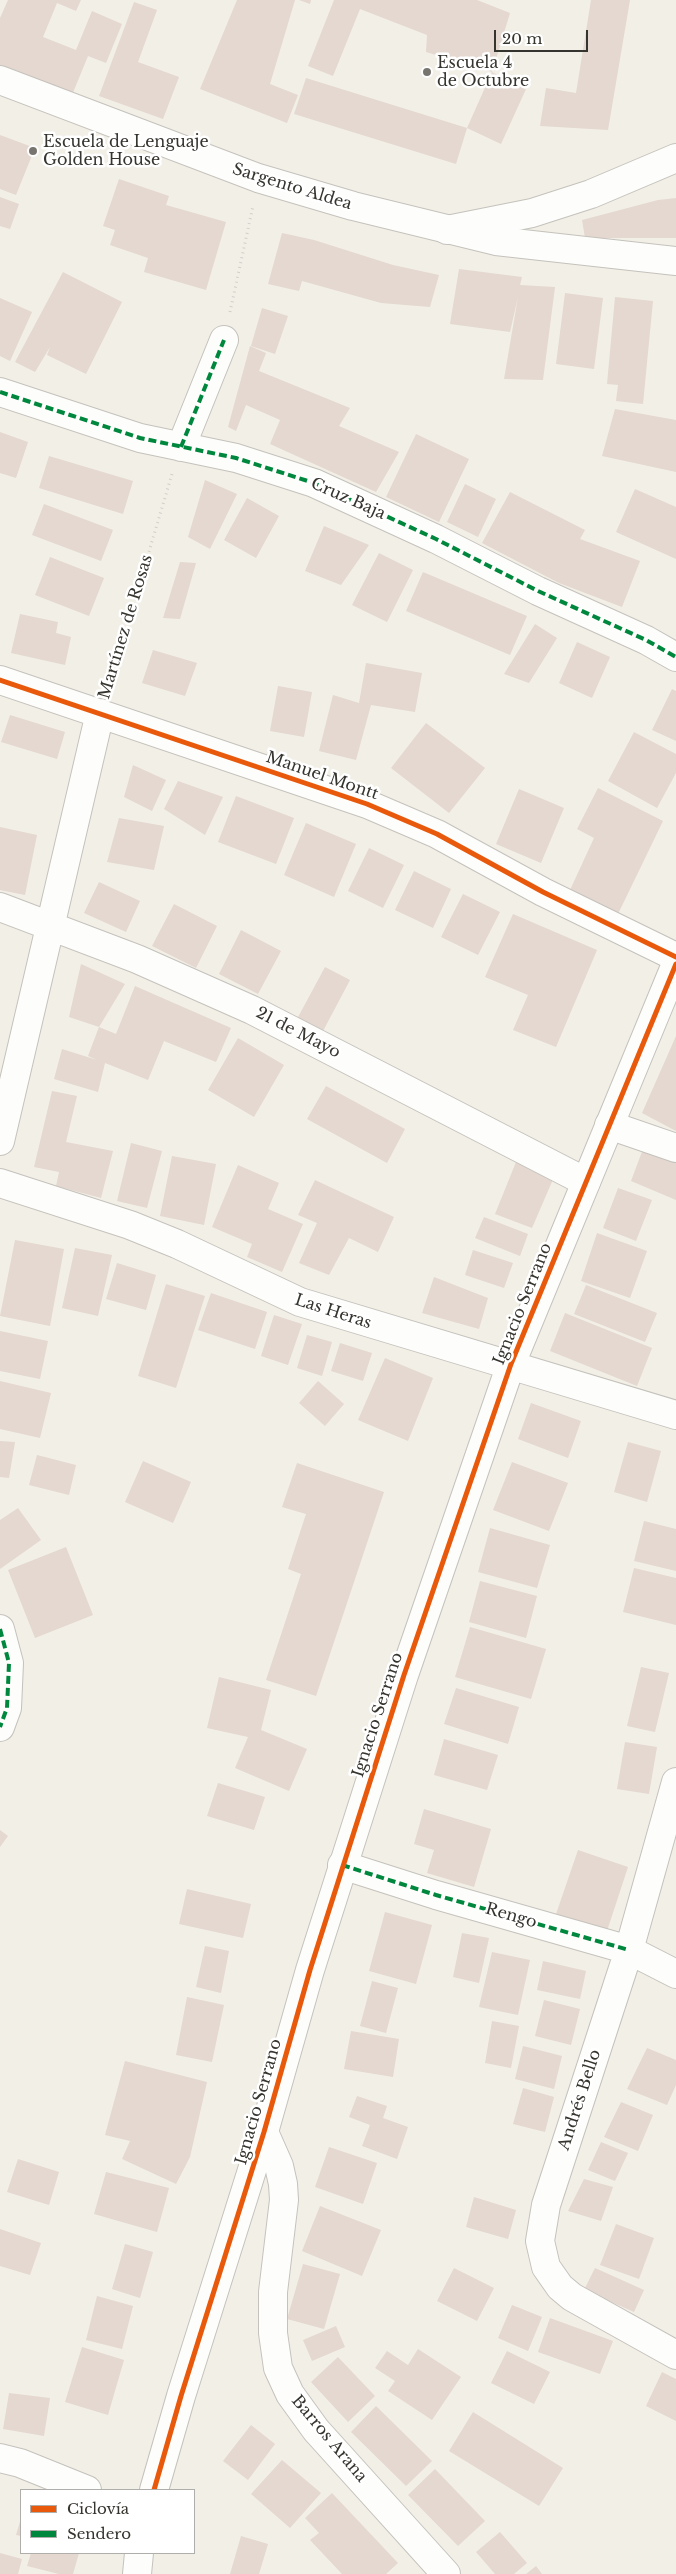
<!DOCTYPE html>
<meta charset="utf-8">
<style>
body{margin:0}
#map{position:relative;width:676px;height:2574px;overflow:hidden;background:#f2efe7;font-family:"Libre Baskerville",serif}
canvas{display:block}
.legend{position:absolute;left:20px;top:2489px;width:175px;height:65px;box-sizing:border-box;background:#fff;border:1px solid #afaeab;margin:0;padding:6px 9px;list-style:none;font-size:15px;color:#36342e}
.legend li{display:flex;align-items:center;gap:10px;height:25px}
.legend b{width:25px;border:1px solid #afaeab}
.scale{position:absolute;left:494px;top:30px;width:94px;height:22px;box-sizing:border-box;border:2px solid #36342e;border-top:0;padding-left:6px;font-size:15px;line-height:18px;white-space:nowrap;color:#36342e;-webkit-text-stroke:4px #fff;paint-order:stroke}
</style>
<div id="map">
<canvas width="676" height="2574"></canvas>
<ul class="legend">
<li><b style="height:6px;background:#e8590c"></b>Ciclovía</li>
<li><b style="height:6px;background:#00873e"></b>Sendero</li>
</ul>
<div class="scale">20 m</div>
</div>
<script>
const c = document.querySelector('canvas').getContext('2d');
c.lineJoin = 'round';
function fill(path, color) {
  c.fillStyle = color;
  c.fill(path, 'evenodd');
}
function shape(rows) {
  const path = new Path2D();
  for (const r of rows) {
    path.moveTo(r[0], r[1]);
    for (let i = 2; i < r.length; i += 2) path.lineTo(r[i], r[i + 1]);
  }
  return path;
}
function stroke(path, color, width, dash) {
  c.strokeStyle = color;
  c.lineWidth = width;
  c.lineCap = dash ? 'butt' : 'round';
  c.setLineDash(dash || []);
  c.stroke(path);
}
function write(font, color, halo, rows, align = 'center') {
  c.font = font + ' "Libre Baskerville",serif';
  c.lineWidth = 5;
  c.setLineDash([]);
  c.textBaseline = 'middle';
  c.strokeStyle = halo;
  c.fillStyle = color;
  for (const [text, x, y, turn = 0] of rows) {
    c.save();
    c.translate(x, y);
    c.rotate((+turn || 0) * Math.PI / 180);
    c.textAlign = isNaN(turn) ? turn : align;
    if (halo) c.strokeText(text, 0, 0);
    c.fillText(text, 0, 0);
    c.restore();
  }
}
const building = shape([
 [8,0,81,0,76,11,57,3,43,37,76,50,92,11,122,24,106,63,88,56,72,95,0,65,0,18],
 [237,0,295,0,270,84,298,95,287,123,200,89],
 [299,0,311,0,310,4],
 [334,0,477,0,510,13,492,72,426,52,427,35,360,9,333,76,308,66],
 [591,0,630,0,608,130,540,126,546,88,576,93],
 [134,2,157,10,138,62,179,77,163,119,99,96],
 [492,72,526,89,501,144,467,128],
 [306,78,467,128,456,164,294,114],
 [0,135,35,148,16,195,0,189],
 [119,179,169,196,166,205,226,222,206,290,144,272,148,258,110,245,115,230,103,226],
 [0,197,19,204,10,229,0,226],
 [676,198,676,238,585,238,582,220,658,200],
 [282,233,314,240,393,265,439,275,430,307,381,303,302,281,299,291,268,284],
 [459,269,522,277,520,285,555,287,543,380,504,379,518,297,510,332,450,324],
 [63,272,122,302,86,374,47,355,50,347,35,372,15,362],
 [565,293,603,298,594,369,556,364],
 [615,297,653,301,643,404,616,401,618,385,607,384],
 [0,298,32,312,10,361,0,356],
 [262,308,288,316,275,354,251,346],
 [250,346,266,353,259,371,350,408,339,426,399,452,376,492,270,444,280,420,246,405,236,431,228,427],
 [615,409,676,420,676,472,602,456],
 [0,432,28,442,16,478,0,473],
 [416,434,469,459,439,522,386,497],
 [49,456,133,481,123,514,39,488],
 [205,480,237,494,210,549,188,537],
 [465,484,496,499,478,537,447,522],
 [635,489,676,507,676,559,616,532],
 [510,492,585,530,580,539,640,561,622,607,559,583,482,543],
 [247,498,279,516,256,558,224,540],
 [44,504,113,530,101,561,32,535],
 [324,526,369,545,341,585,305,571],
 [379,553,413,570,387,622,352,605],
 [50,557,104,578,89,616,35,595],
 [180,562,196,563,180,619,163,618],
 [423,572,527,616,510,655,406,611],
 [20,614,58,622,56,633,71,637,65,665,11,653],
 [535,624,557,638,529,683,504,674],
 [577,642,610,657,592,698,559,683],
 [153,650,197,663,185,696,142,683],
 [366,663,422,673,415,712,371,705,356,760,319,751,333,695,359,703],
 [278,686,312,692,304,737,270,731],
 [672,689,676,691,676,741,652,730],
 [10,715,65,732,57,759,1,742],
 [426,723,485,768,449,813,391,768],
 [634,732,676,754,676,773,657,808,608,781],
 [133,765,166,780,152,811,124,797],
 [178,781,223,797,205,835,164,809],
 [598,788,663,821,618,914,570,890,594,838,577,829],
 [519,789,564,808,541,863,496,844],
 [236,796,294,818,276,864,218,842],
 [119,818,164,826,154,870,107,862],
 [306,823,356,844,334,897,284,875],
 [0,827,37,835,25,895,0,890],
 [369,848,404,865,383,908,348,891],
 [414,871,451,889,433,928,395,910],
 [99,882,140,901,126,932,84,913],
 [463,894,500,912,478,955,441,937],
 [174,904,217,926,196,968,152,946],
 [513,914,597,950,556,1047,513,1030,528,995,485,977],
 [241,930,281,951,258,994,219,974],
 [81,964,125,984,99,1027,116,1034,135,986,231,1028,216,1062,164,1041,148,1080,105,1063,98,1092,54,1079,62,1049,97,1060,88,1056,99,1027,69,1017],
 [325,967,350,980,322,1033,297,1019],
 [676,1036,676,1131,642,1113],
 [238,1038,284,1065,254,1117,208,1090],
 [326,1086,405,1129,387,1163,307,1119],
 [52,1091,77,1096,66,1142,113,1151,101,1198,56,1186,59,1172,34,1167],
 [131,1143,162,1151,147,1208,117,1201],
 [643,1149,676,1163,676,1200,631,1181],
 [172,1156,216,1164,204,1225,160,1216],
 [516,1162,554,1177,532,1228,495,1214],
 [238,1165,279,1183,268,1209,303,1224,282,1272,247,1257,252,1244,212,1227],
 [315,1180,394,1217,378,1252,349,1238,329,1275,299,1263,317,1223,298,1215],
 [618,1188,652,1200,636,1241,603,1228],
 [484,1217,528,1234,520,1256,475,1238],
 [597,1233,647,1251,630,1298,581,1281],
 [15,1240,64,1249,50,1326,0,1316],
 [75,1248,112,1255,98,1316,62,1308],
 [473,1250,513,1263,504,1288,465,1275],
 [117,1263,156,1275,146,1310,106,1299],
 [434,1277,488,1298,479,1329,422,1313],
 [166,1284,205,1296,176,1388,138,1376],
 [586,1285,657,1313,645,1342,574,1314],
 [211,1293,267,1312,255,1349,198,1330],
 [565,1313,652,1348,637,1386,550,1351],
 [274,1315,302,1324,288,1365,261,1356],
 [0,1331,48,1341,40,1379,0,1371],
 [307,1335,332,1342,322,1376,297,1368],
 [340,1343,372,1353,363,1381,331,1371],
 [385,1358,433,1378,408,1441,358,1420],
 [0,1381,51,1393,40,1438,0,1429],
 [318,1381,344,1404,325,1426,299,1403],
 [531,1403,581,1421,568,1458,518,1439],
 [0,1441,15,1442,9,1478,0,1477],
 [628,1442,661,1451,647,1502,614,1492],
 [37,1455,76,1465,69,1495,29,1485],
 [143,1461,191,1482,173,1523,125,1502],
 [512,1462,568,1483,549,1531,493,1510],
 [297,1463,384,1492,316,1696,266,1680,301,1574,288,1569,306,1514,282,1507],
 [18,1508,41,1540,0,1569,0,1520],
 [644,1521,676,1529,676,1571,634,1561],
 [490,1528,550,1545,537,1588,478,1572],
 [66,1547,93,1615,35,1638,8,1570],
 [634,1568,676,1578,676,1625,623,1612],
 [480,1581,537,1596,526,1638,469,1622],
 [470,1627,546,1649,531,1699,455,1677],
 [641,1667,669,1673,655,1732,627,1726],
 [219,1677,271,1690,261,1730,307,1749,289,1791,235,1768,248,1737,207,1728],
 [456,1688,519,1707,508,1744,444,1724],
 [444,1739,498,1755,487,1790,434,1775],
 [625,1742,657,1747,649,1794,617,1789],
 [218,1783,265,1797,254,1830,207,1816],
 [424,1809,491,1829,474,1887,427,1873,434,1850,414,1844],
 [0,1830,8,1836,0,1847],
 [578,1850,628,1867,606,1934,555,1917],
 [187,1889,251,1904,243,1938,179,1924],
 [385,1912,432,1925,416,1984,369,1971],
 [462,1933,489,1938,479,1983,453,1977],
 [205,1946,229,1951,221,1993,196,1987],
 [492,1952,530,1960,518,2015,479,2007],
 [543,1961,586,1971,580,1999,537,1990],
 [372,1981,398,1988,386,2033,360,2026],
 [187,1997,224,2005,212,2062,176,2055],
 [544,2000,580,2009,571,2045,535,2036],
 [492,2021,519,2026,511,2068,485,2063],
 [351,2031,399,2039,393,2077,344,2069],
 [523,2046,562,2056,554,2089,515,2079],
 [647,2048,676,2060,676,2085,667,2105,627,2089],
 [125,2061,207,2082,190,2157,176,2184,122,2159,130,2141,105,2135],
 [523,2088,554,2097,545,2132,513,2124],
 [357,2096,387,2106,383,2118,408,2127,397,2159,362,2146,370,2125,349,2117],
 [621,2102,653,2115,638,2151,604,2137],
 [601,2142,628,2153,615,2181,588,2170],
 [329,2147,377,2163,363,2204,315,2187],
 [18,2159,59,2172,49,2205,7,2192],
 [106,2172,169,2188,157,2232,94,2214],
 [584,2179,613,2187,601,2221,568,2211],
 [474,2197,516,2210,508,2239,466,2227],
 [320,2206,381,2230,362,2276,302,2251],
 [616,2224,654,2238,639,2279,600,2265],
 [0,2229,41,2243,30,2275,0,2266],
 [125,2244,153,2252,140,2298,112,2289],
 [303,2264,340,2274,324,2329,287,2319],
 [454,2268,494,2288,477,2321,437,2301],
 [595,2268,644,2290,634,2312,584,2290],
 [97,2296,133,2306,122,2349,86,2340],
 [512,2305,542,2317,528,2351,498,2338],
 [550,2318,613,2341,600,2374,538,2352],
 [336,2326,345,2347,312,2361,303,2340],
 [82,2347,124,2360,108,2415,65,2402],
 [418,2349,461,2377,432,2420,388,2391,395,2381,375,2368,387,2351,408,2365],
 [507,2351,550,2372,534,2404,491,2383],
 [338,2357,375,2396,348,2422,311,2382],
 [662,2372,676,2379,676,2421,646,2406],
 [9,2393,50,2398,44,2436,3,2429],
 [376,2406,432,2461,406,2486,351,2432],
 [473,2412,563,2468,539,2506,449,2451],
 [251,2425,275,2444,248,2480,223,2461],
 [282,2460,321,2493,290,2528,251,2494],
 [435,2469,485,2521,458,2546,408,2495],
 [332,2493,398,2563,386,2574,342,2574,310,2540,319,2533,305,2518],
 [21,2518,21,2536,16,2535],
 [500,2532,527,2563,514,2574,495,2574,476,2552],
 [241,2536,268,2544,259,2574,230,2574],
 [0,2553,22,2559,18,2574,0,2574],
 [31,2553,79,2553,73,2574,59,2574,27,2566],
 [536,2566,542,2574,526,2574]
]);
const path = shape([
 [230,312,253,206],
 [109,686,172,474]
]);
const minor = shape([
 [447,230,532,213,591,194,676,158],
 [0,392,140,438,236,458,314,483,436,539,538,591,646,640,676,657],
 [181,447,224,340],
 [0,680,367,804,437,834,543,892,676,957],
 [0,907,137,959,252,1010,586,1182],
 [609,1125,676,1148],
 [0,1141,100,713],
 [0,1629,9,1663,7,1708,0,1727],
 [676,1782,629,1950,546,2205,540,2241,546,2267,560,2287,572,2297,676,2355],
 [342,1865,436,1895,629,1950,676,1974],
 [264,2132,279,2166,283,2184,284,2200,273,2292,273,2333,278,2368,290,2394,316,2430,446,2574],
 [0,2458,20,2463,87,2490]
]);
const tertiary = shape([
 [0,1183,130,1225,177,1244,300,1302,676,1415],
 [154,2490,181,2396,264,2132,310,1970,404,1675,511,1364,676,964],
 [137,2574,139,2553]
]);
const secondary = shape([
 [0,80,258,178,353,206,496,241,676,261]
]);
const quiet = shape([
 [0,392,140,438,236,458,314,483,436,539,538,591,646,640,676,657],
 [181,447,224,340],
 [0,1629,9,1663,7,1708,0,1727],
 [342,1865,436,1895,629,1950]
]);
const cycleway = shape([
 [0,680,367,804,437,834,543,892,676,957],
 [154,2490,181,2396,264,2132,310,1970,404,1675,511,1364,676,964]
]);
const markers = [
 [427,72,5,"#78756f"],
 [33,151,5,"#78756f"]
];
const poiNames = [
 ["Escuela 4",437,63],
 ["de Octubre",437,81],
 ["Escuela de Lenguaje",43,142],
 ["Golden House",43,160]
];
const streetNames = [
 ["Sargento Aldea",292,187,17],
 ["Cruz Baja",348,499,24],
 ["Martínez de Rosas",126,627,-73],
 ["Manuel Montt",322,776,19],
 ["21 de Mayo",298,1033,27],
 ["Ignacio Serrano",523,1304,-68],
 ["Las Heras",333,1312,18],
 ["Ignacio Serrano",378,1715,-72],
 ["Rengo",511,1916,16],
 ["Andrés Bello",580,2100,-72],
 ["Ignacio Serrano",259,2102,-74],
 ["Barros Arana",329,2439,50]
];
fill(building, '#e4d8d0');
stroke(minor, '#c5c2bc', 30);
stroke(tertiary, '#c5c2bc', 30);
stroke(secondary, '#c5c2bc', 30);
stroke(path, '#d0cfcb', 3, [1, 4]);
stroke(minor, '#fdfdfb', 28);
stroke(tertiary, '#fdfdfb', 28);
stroke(secondary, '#fdfdfb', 28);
stroke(quiet, '#00873e', 4, [8, 4]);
stroke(cycleway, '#e8590c', 5);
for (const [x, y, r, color] of markers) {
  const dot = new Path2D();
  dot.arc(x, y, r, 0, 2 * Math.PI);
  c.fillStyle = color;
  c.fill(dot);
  stroke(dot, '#fff', 2);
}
write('16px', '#36342e', '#fff', poiNames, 'left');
write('16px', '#36342e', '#fff', streetNames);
</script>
